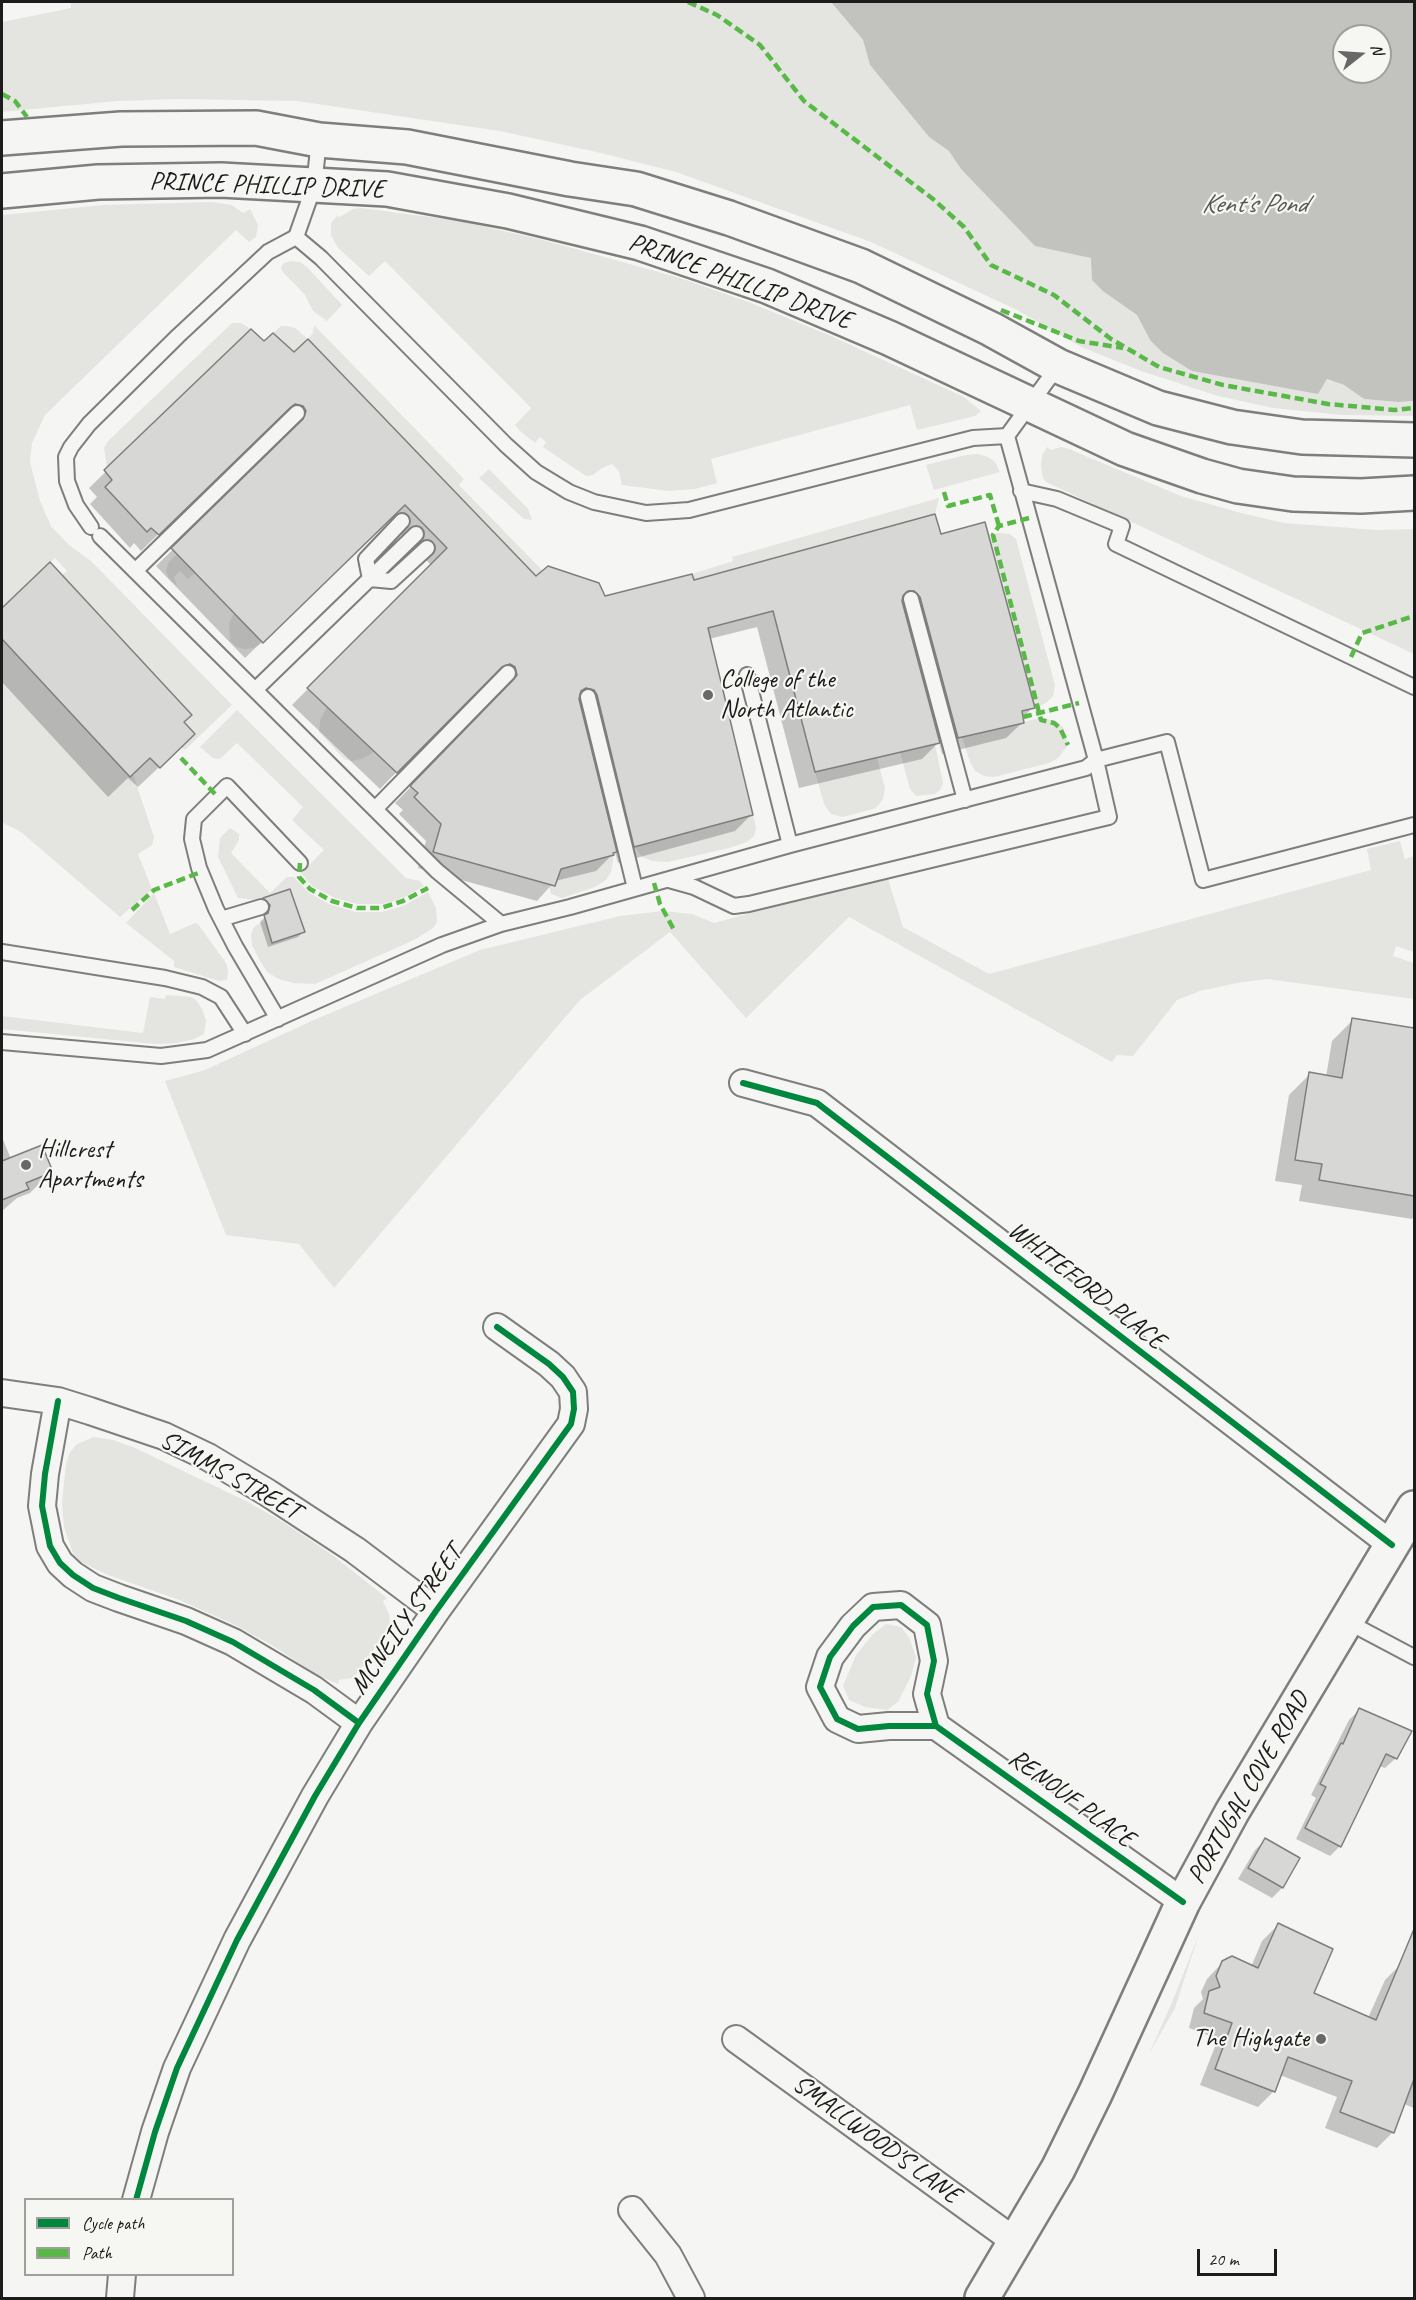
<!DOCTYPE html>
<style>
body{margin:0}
#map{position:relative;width:1416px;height:2300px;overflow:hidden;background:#f5f5f3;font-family:Caveat,sans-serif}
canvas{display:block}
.frame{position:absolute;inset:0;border:3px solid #1c1c1c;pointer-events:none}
.legend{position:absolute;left:24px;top:2198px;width:210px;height:78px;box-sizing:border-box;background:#f6f6f2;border:2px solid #9f9f9c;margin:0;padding:8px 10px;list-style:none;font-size:18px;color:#1c1c1c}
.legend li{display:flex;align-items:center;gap:12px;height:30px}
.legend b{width:30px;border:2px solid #9f9f9c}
.north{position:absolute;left:1332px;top:24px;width:60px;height:60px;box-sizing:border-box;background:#f6f6f2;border:2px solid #9f9f9c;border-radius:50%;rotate:73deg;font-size:16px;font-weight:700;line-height:24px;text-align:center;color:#1c1c1c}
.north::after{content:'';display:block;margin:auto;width:21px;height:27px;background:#686867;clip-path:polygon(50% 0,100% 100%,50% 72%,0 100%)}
.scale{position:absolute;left:1197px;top:2249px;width:80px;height:27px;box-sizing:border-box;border:3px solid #1c1c1c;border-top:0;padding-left:8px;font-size:18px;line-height:21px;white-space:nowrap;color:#1c1c1c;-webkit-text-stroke:4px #f6f6f2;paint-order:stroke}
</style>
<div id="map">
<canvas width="1416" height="2300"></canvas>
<div class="frame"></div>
<ul class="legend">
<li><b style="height:8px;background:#00873e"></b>Cycle path</li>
<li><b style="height:8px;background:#58b947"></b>Path</li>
</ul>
<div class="north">N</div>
<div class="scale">20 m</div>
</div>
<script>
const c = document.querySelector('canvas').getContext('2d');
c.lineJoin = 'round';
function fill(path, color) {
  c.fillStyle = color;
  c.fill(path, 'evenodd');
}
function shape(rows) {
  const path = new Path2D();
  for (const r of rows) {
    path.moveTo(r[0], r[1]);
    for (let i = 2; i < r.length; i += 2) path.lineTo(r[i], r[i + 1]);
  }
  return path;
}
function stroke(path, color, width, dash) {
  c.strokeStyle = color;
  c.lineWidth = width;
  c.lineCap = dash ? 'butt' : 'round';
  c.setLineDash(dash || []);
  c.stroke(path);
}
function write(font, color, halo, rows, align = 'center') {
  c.font = font + ' Caveat,sans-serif';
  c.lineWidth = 4.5;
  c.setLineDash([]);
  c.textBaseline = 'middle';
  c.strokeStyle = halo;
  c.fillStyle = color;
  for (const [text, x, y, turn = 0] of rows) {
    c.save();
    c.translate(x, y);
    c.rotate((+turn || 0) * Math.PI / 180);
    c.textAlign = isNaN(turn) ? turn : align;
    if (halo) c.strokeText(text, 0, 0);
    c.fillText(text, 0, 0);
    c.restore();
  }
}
const green = shape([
 [71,2,831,2,863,40,870,65,929,137,950,151,961,169,1075,253,1091,258,1137,315,1150,340,1192,371,1318,393,1327,379,1344,385,1364,399,1398,402,1414,401,1414,416,1342,415,1273,408,1218,396,1141,371,1081,347,1017,310,871,242,676,172,601,153,500,131,297,101,179,99,117,101,2,112,2,22,71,8],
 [212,202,232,205,243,213,250,209,258,225,256,237,249,242,236,230,45,415,32,443,30,462,40,501,51,526,69,545,91,561,232,705,185,750,181,747,184,722,192,714,62,575,67,571,55,558,2,608,2,215,103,205],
 [361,208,460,221,543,240,680,278,751,303,831,336,964,397,981,411,975,416,917,430,910,405,711,459,717,483,695,489,669,491,622,485,619,471,612,464,602,468,593,475,586,476,543,447,546,442,540,437,535,443,519,430,515,425,531,408,385,261,369,276,338,248,331,235,331,223,337,216,340,217,353,209],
 [291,261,300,262,308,268,342,305,327,321,313,311,305,295,282,271,281,267,284,263],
 [232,323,241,323,251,329,107,468,104,448,108,441],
 [314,325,464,479,459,485,543,571,536,576,308,339,294,352,273,333,281,326,287,326,295,328,308,339,313,333],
 [1047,447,1051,450,1061,447,1069,449,1181,496,1241,513,1284,523,1376,530,1414,529,1414,654,1046,482,1043,478,1041,467,1042,455],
 [978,454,988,457,995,462,1000,472,934,490,926,465,966,455],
 [489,469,528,509,532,520,524,519,479,478],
 [939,498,935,514,694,580,692,574,733,561,732,557],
 [1000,533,1010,534,1016,539,1055,685,1053,696,1046,703,1035,708,989,534],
 [177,554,195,573,188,579,180,571,174,577,177,586,168,577,166,570,169,562],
 [234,613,263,643,254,648,244,649,237,647,230,641,229,623],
 [2,639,130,777,133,774,154,837,152,845,138,854,152,889,120,917,21,832,2,822],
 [327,707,374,752,362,759,351,761,344,759,319,732,320,720],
 [237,710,406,878,420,881,424,886,403,898,383,904,357,904,335,898,312,886,301,873,324,850,292,820,303,807,237,743,221,758,218,759,213,758,200,747],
 [1040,718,1056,721,1063,727,1066,735,1068,745,1058,758,1049,763,994,777,984,776,975,771,970,762,962,737],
 [935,744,943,783,940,790,935,794,916,796,910,789,900,752],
 [877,758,885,788,883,799,876,808,843,817,831,814,824,804,815,772],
 [753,815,756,828,754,836,747,842,729,848,668,862,652,861,642,857,635,847],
 [230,828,239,834,239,840,231,853,270,893,287,877,294,877,308,892,329,904,356,912,382,912,405,905,428,892,436,908,437,922,433,928,414,940,315,984,293,983,279,979,267,972,259,959,252,945,251,934,254,927,265,920,273,943,304,933,290,889,258,900,238,898,218,857,220,838],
 [1400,841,1405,859,1414,856,1414,952,1396,946,1393,956,1414,963,1414,999,1267,979,1237,983,1200,991,1177,1000,1133,1056,1117,1055,1112,1062,849,917,746,1018,670,932,580,1000,334,1288,299,1244,226,1235,165,1081,205,1070,316,1019,480,950,620,916,663,911,692,914,714,923,887,876,903,927,989,974,1371,870,1367,849],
 [614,855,611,872,606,880,595,887,562,898,551,894,549,884,561,869],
 [154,893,170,934,195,923,198,924,226,963,228,971,227,980,219,981,174,967,174,961,126,923],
 [166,995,191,997,196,1000,202,1009,206,1020,204,1034,194,1039,177,1043,155,1044,2,1029,2,1016,143,1033,150,997,165,999],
 [94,1437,113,1440,133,1447,246,1501,283,1522,331,1554,387,1598,383,1601,389,1614,390,1623,361,1670,352,1678,339,1680,338,1684,315,1674,272,1645,231,1623,177,1599,108,1575,85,1564,74,1556,64,1527,62,1503,66,1464,70,1452,77,1444],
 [886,1624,901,1627,910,1639,916,1658,911,1676,898,1702,887,1710,865,1707,849,1700,843,1686,856,1655,873,1634],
 [1199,1934,1175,2008,1149,2054,1173,2000]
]);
const water = shape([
 [831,2,1414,2,1414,401,1398,402,1364,399,1344,385,1327,379,1318,394,1192,371,1163,353,1150,340,1137,315,1103,291,1092,280,1091,258,1035,246,961,169,949,151,929,137,870,65,863,40],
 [1344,36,1380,36,1380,72,1344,72]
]);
const shadow = shape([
 [251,331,536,578,604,597,940,536,1033,707,1022,719,1023,722,1006,738,942,754,939,742,922,759,799,788,757,627,709,639,751,815,735,831,618,863,615,852,596,871,555,881,537,901,418,868,426,841,399,814,403,810,395,803,499,697,501,688,498,682,489,680,484,682,380,789,292,705,431,565,387,520,245,658,156,566,288,437,290,432,288,423,282,420,273,422,141,551,134,543,130,548,90,504,97,497,89,488],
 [50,564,182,723,172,755,138,787,128,778,108,797,2,682,2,611],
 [289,891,303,932,298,937,268,947,260,922,264,918,266,910,259,904,264,900],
 [1353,1020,1414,1030,1414,1216,1412,1219,1299,1201,1302,1185,1275,1181,1289,1095,1310,1074,1326,1077,1332,1041],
 [2,1137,11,1159,51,1172,30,1193,17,1198,2,1211],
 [1359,1710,1396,1758,1385,1768,1378,1766,1340,1846,1330,1856,1296,1839,1316,1798,1311,1795,1349,1720],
 [1265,1840,1298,1859,1282,1888,1272,1898,1238,1879,1255,1850],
 [1278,1925,1312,1994,1368,2018,1385,1980,1401,1964,1414,1968,1414,2108,1404,2104,1393,2132,1377,2148,1325,2128,1337,2097,1280,2075,1274,2091,1258,2107,1200,2085,1218,2039,1189,2028,1194,2008,1203,1999,1201,1992,1207,1979,1223,1962,1251,1967,1262,1941]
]);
const building = shape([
 [251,329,264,341,273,333,294,352,308,339,536,576,548,566,599,583,605,596,692,574,694,580,935,514,941,534,985,522,1035,708,1022,711,1024,723,958,738,920,597,914,591,908,591,903,596,902,601,940,743,815,772,773,611,708,628,753,815,634,847,597,695,594,690,586,688,581,691,579,699,617,852,613,853,614,855,561,869,555,886,433,852,441,824,414,797,418,793,410,786,514,679,517,675,515,667,510,664,502,667,397,773,307,688,447,548,405,505,263,643,171,548,303,419,306,411,303,406,295,404,291,407,159,535,151,528,147,532,105,487,112,480,104,470,251,329],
 [50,562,192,715,184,722,195,734,160,768,150,758,130,777,2,639,2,608,50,562],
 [290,889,305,932,272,943,264,915,268,913,270,905,263,898,290,889],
 [1352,1018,1414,1028,1414,1196,1319,1180,1322,1164,1295,1160,1309,1072,1342,1078,1352,1018],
 [42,1145,53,1172,26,1183,29,1189,2,1200,2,1161,42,1145],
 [1359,1708,1412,1731,1397,1759,1386,1754,1341,1847,1305,1828,1326,1787,1320,1784,1341,1743,1343,1744,1359,1708],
 [1265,1838,1300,1858,1283,1888,1248,1868,1265,1838],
 [1278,1923,1333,1949,1314,1993,1376,2020,1414,1929,1414,2079,1394,2133,1340,2112,1352,2081,1288,2057,1275,2092,1215,2069,1232,2023,1204,2013,1209,1991,1220,1987,1216,1976,1222,1961,1232,1956,1258,1968,1278,1923]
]);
const service = shape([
 [319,140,314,186,296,237,321,258,506,445,536,472,569,492,594,502,646,513,689,510,973,438,1007,436,1058,366],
 [1021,491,1057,499,1122,526,1116,544,1414,687],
 [91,527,76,505,67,481,66,457,71,447,89,424,178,336,268,252,296,237],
 [100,536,437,871,501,924],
 [135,571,297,413],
 [370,579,366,559,402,521],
 [370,579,391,581,427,548],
 [911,599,965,800],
 [747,675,790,845],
 [255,690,416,534],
 [588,697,635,888],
 [376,808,508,673],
 [669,880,694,887,734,906,749,904,1109,817,1096,760,1167,742,1203,880,1414,825],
 [221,919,261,907],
 [2,952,165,978,202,987,221,997,245,1034],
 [278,1019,235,946,216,909,199,868,192,839,194,819,227,786,300,863],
 [2,1042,161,1056,207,1050,442,945,501,924,570,907,790,845,1086,768,1096,760,1007,436],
 [1346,1621,1414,1657]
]);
const minor = shape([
 [743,1083,817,1103,1392,1545],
 [2,1393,58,1401,90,1411,164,1436,208,1457,268,1493,355,1550,436,1611],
 [58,1401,45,1474,42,1506,50,1546,60,1563,73,1575,93,1588,119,1598,186,1621,233,1642,314,1690,359,1723],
 [936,1726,889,1726,858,1729,837,1719,820,1687,830,1657,853,1626,873,1607,901,1605,927,1625,934,1661,927,1694,936,1726,1183,1902],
 [736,2039,1016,2242],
 [136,2200,155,2132,177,2068,237,1940,315,1796,359,1723,436,1611,571,1424,574,1409,573,1392,563,1377,549,1364,497,1327],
 [632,2210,668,2255,691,2298],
 [120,2298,122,2274]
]);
const primary = shape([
 [2,138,121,129,256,128,319,140,407,147,570,179,636,189,729,218,861,266,991,329,1058,366,1158,408,1232,427,1302,437,1414,440],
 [2,191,98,182,221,180,387,189,508,211,640,243,767,286,889,338,1125,449,1202,476,1238,486,1293,494,1361,496,1414,493],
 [982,2298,1058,2169,1095,2094,1183,1902,1232,1812,1414,1508]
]);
const quiet = shape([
 [688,2,717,15,760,45,804,101,933,199,964,227,991,265,1054,295,1111,339,1159,367,1223,385,1328,404,1395,410,1414,408],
 [2,94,15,101,27,117],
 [1001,310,1079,341,1123,348],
 [944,492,948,506,990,495,999,526],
 [1029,518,999,526,993,535,1041,720,1054,723,1060,728,1068,745],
 [1351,657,1362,633,1414,616],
 [1023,717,1079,703],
 [181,758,216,795],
 [300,863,299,877,310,889,332,901,357,908,381,908,403,901,428,888],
 [654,883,660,904,674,930],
 [132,910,154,890,201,872]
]);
const cycleway = shape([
 [743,1083,817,1103,1392,1545],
 [58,1401,45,1474,42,1506,50,1546,60,1563,73,1575,93,1588,119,1598,186,1621,233,1642,314,1690,359,1723],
 [936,1726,889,1726,858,1729,837,1719,820,1687,830,1657,853,1626,873,1607,901,1605,927,1625,934,1661,927,1694,936,1726,1183,1902],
 [136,2200,155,2132,177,2068,237,1940,315,1796,359,1723,436,1611,571,1424,574,1409,573,1392,563,1377,549,1364,497,1327]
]);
const markers = [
 [708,695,6,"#686867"],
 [26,1165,6,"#686867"],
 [1321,2039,6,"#686867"]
];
const streetNames = [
 ["PRINCE PHILLIP DRIVE",267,186,2],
 ["PRINCE PHILLIP DRIVE",740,282,20],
 ["WHITEFORD PLACE",1086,1286,38],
 ["SIMMS STREET",230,1476,29],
 ["MCNEILY STREET",407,1620,-55],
 ["PORTUGAL COVE ROAD",1249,1788,-60],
 ["RENOUF PLACE",1071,1799,36],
 ["SMALLWOOD'S LANE",876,2140,36]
];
const poiNames = [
 ["College of the",720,680],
 ["North Atlantic",720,710],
 ["Hillcrest",38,1150],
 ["Apartments",38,1180],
 ["The Highgate",1309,2039,"right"]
];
const waterNames = [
 ["Kent's Pond",1254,205]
];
fill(green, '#e4e4e1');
fill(water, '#c2c2bf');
fill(shadow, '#0003');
fill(building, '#d7d7d6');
stroke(building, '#7e7e7d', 1.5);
stroke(service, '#7e7e7d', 18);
stroke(minor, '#7e7e7d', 30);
stroke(primary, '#7e7e7d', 38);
stroke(service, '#f5f5f3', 14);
stroke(minor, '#f5f5f3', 26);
stroke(primary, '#f5f5f3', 33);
stroke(quiet, '#58b947', 4.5, [9, 4.5]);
stroke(cycleway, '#00873e', 6);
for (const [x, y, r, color] of markers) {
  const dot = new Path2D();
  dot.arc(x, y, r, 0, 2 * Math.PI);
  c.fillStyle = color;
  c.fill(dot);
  stroke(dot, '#f6f6f2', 2);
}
write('26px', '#1c1c1c', '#f6f6f2', streetNames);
write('26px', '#1c1c1c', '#f6f6f2', poiNames, 'left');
write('italic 27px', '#565654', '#f6f6f2', waterNames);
</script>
